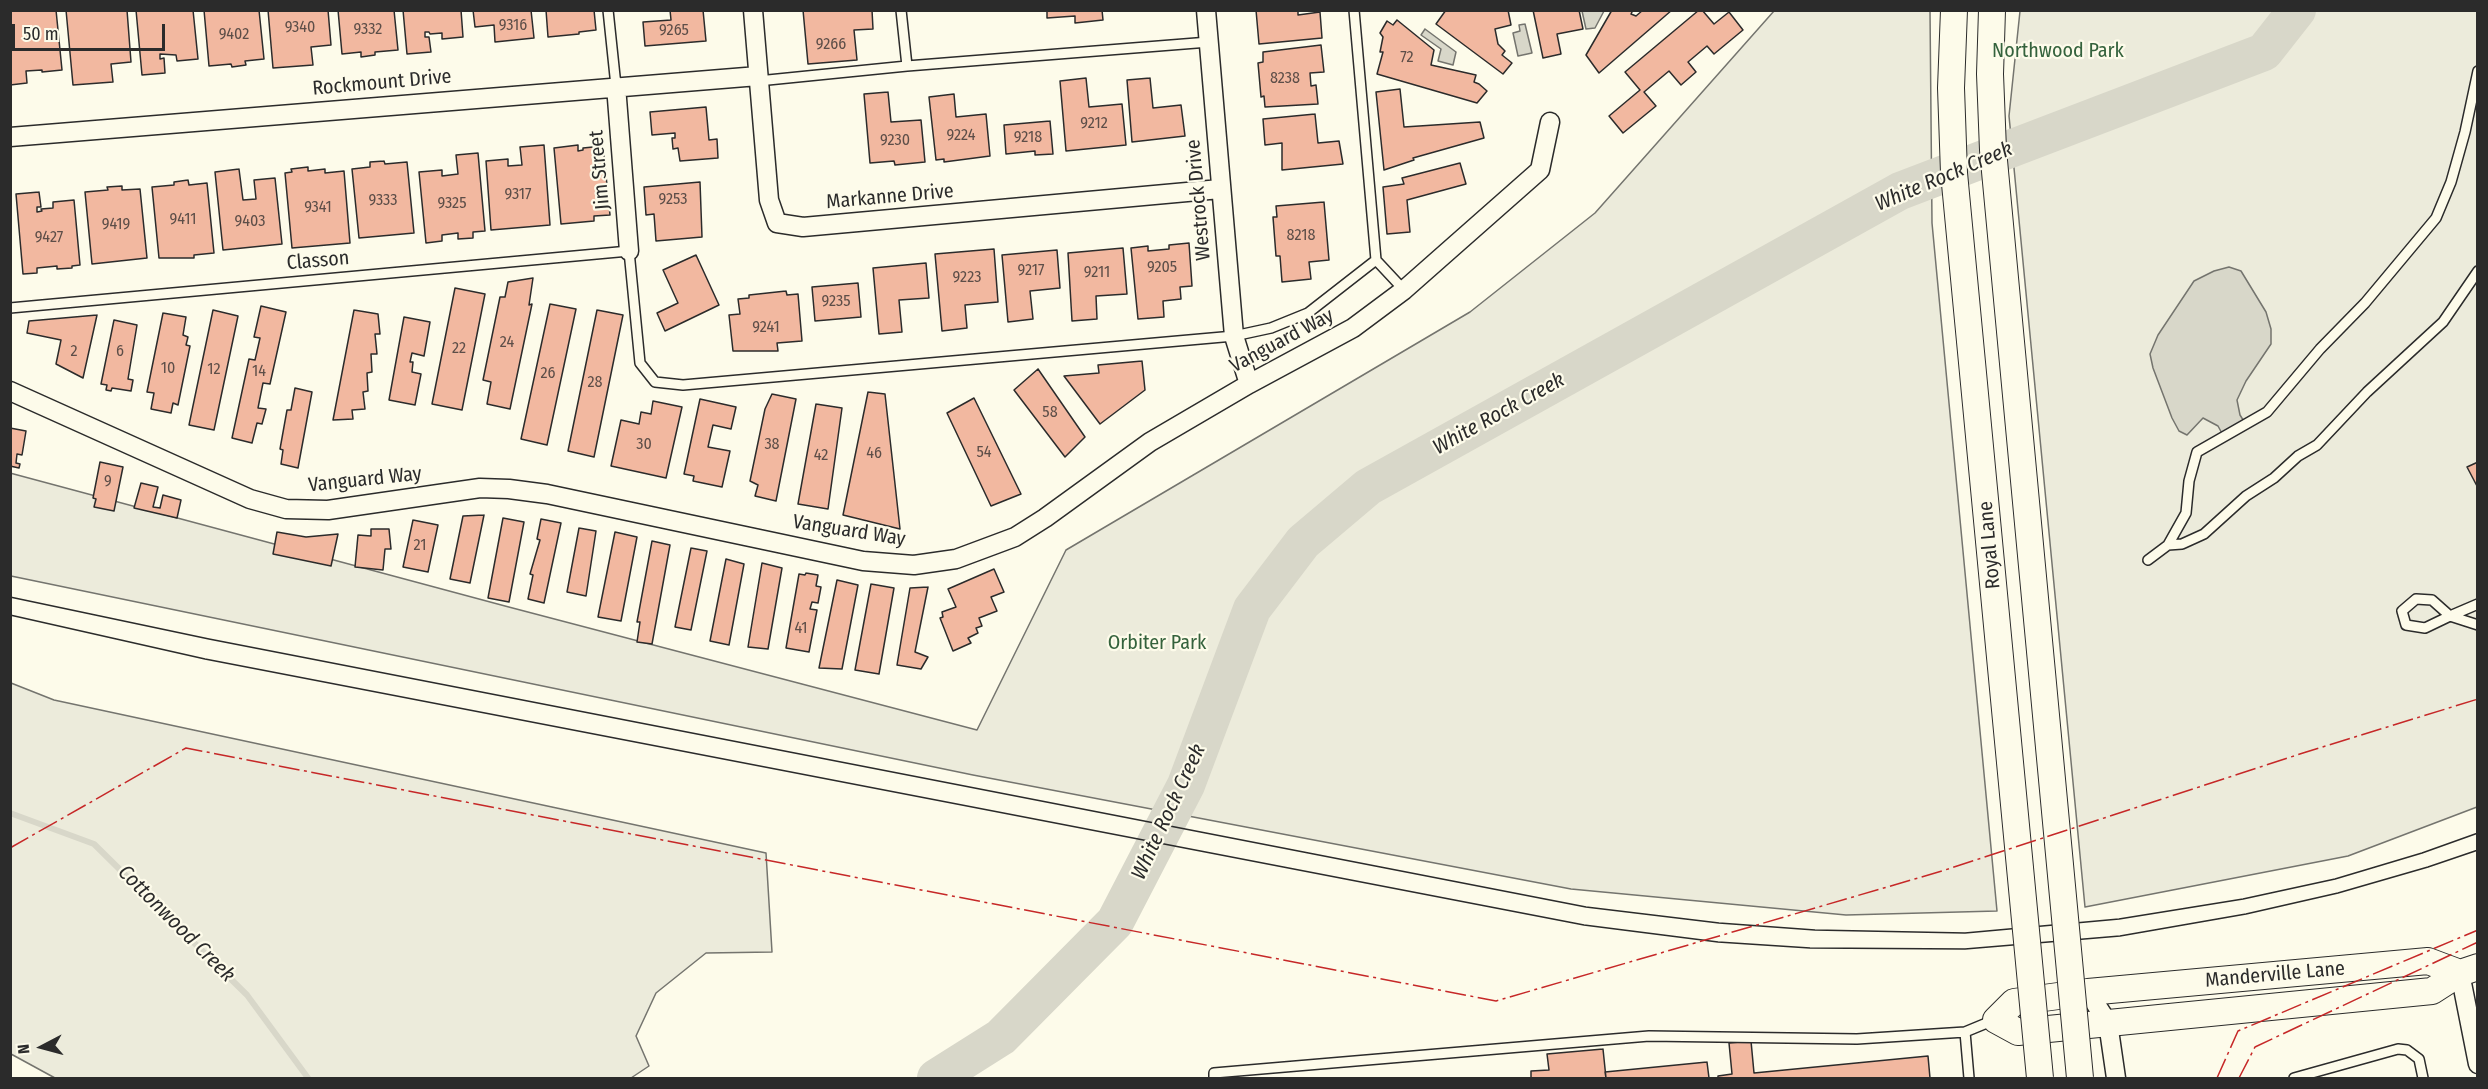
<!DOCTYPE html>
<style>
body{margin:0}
#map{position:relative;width:2488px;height:1089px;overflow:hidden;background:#fdfbea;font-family:"Fira Sans Condensed",sans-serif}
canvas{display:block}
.frame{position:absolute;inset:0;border:12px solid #2b2b2b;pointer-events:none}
.north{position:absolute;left:12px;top:1017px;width:60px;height:60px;-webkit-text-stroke:4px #fdfbea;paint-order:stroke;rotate:264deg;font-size:16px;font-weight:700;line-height:24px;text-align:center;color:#2b2b2b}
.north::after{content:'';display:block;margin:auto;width:21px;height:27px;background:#2b2b2b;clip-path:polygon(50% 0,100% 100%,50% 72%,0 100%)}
.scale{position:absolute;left:12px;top:24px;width:153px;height:27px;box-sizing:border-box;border:3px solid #2b2b2b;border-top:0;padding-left:8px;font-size:18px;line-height:21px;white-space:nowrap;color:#2b2b2b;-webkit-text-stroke:4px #fdfbea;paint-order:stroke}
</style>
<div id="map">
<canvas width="2488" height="1089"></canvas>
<div class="frame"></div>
<div class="north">N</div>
<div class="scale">50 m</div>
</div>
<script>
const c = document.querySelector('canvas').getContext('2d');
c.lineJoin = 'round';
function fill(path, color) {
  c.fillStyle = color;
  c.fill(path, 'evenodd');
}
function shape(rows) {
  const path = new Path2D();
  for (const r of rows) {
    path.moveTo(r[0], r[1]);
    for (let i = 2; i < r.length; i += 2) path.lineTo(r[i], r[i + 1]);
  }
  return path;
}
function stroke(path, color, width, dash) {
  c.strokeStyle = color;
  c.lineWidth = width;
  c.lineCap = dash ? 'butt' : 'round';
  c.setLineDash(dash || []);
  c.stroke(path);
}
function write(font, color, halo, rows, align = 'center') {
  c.font = font + ' "Fira Sans Condensed",sans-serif';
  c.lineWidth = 4.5;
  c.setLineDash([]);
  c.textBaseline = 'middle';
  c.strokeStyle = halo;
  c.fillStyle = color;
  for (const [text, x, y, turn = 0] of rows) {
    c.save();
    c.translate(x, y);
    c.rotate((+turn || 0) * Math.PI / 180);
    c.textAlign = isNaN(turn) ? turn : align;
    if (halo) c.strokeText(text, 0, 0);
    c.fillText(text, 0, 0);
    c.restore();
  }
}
const green = shape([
 [1774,11,1930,11,1932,223,1997,911,1846,915,1571,889,973,775,11,576,10,473,505,606,977,730,1066,550,1470,312,1595,213,1774,11],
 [2020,11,2477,11,2477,807,2348,856,2085,907,2009,116,2020,11],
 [11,683,54,700,766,853,772,952,706,953,656,993,636,1036,649,1066,631,1078,55,1078,11,1054,11,683]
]);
const water = shape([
 [1582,11,1582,10,1604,11,1595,28,1586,29,1582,11],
 [1525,24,1532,53,1518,56,1513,33,1520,31,1519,25,1525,24],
 [1425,29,1456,52,1453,65,1438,61,1441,49,1421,35,1425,29],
 [2229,267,2241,271,2266,312,2271,329,2271,344,2246,381,2237,400,2240,415,2245,423,2224,437,2218,426,2203,418,2187,435,2179,431,2172,418,2153,368,2150,354,2158,335,2194,281,2214,271,2229,267]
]);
const stream = shape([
 [10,813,94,844,247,995,308,1078]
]);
const river = shape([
 [936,1078,1001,1037,1115,922,1186,785,1252,609,1303,542,1368,487,1900,191,2264,52,2297,10]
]);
const building = shape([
 [10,10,56,10,62,70,42,72,42,70,26,71,27,83,10,85,10,10],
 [66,10,127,10,131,62,111,64,113,82,73,85,66,10],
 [136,10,193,10,198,59,177,61,176,55,160,54,160,59,164,58,165,73,142,75,136,10],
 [204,10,259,10,264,59,245,61,246,65,232,67,231,64,209,66,204,10],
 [268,10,328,10,331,45,311,47,313,65,273,68,268,10],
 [338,10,394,10,398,50,375,52,375,55,361,57,361,52,342,54,338,10],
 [403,10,461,10,463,37,442,39,442,33,430,34,429,32,425,32,425,37,429,37,431,52,407,54,403,10],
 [473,10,531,10,534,38,495,42,494,25,475,27,473,10],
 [546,10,594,10,596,30,579,32,579,34,548,37,546,10],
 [670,10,703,10,706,41,645,46,643,22,671,20,670,10],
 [803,10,872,10,873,29,854,30,857,60,808,64,803,10],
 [1047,10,1102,10,1103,20,1075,23,1075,16,1047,18,1047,10],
 [1256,10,1298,10,1298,15,1320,12,1322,38,1259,44,1256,10],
 [1446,10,1508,10,1511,25,1495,29,1498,44,1505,51,1502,55,1512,63,1503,74,1436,24,1446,10],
 [1533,10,1579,10,1583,29,1557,34,1561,54,1543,58,1533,10],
 [1612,10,1633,10,1631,14,1636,16,1643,10,1672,10,1599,73,1586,55,1612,10],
 [1699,10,1702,10,1714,24,1729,12,1743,30,1714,54,1707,46,1688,62,1696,72,1681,85,1669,71,1644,92,1656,106,1623,133,1609,116,1640,90,1625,72,1699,10],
 [1397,20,1434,50,1431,65,1476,75,1474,82,1479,84,1487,91,1477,103,1377,74,1383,52,1380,52,1383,37,1380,33,1387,21,1393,25,1397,20],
 [1321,45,1324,72,1310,73,1311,86,1316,85,1318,104,1265,107,1264,96,1261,97,1258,63,1263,62,1263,52,1321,45],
 [1086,78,1089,107,1122,104,1126,145,1066,151,1060,81,1086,78],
 [1150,78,1153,108,1181,105,1185,136,1132,142,1127,80,1150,78],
 [1400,89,1404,127,1480,122,1484,138,1413,158,1414,160,1384,170,1376,92,1400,89],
 [888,92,891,122,921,120,925,162,895,165,894,161,870,163,864,94,888,92],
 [954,94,956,117,986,114,990,156,944,162,944,159,936,160,929,97,954,94],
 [706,107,709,140,717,139,718,158,680,161,678,148,673,149,672,138,675,138,675,133,652,135,650,112,706,107],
 [1315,114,1318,143,1339,141,1343,164,1282,170,1282,143,1265,145,1263,119,1315,114],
 [1050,121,1053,154,1035,155,1035,151,1006,154,1004,125,1050,121],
 [544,145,550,225,491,230,486,161,508,159,508,166,522,165,520,147,544,145],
 [578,145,578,151,583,150,583,148,603,146,610,215,594,216,594,221,561,224,554,148,578,145],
 [478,153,485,231,473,232,473,238,458,239,458,233,442,235,442,241,426,243,419,172,442,170,442,176,458,174,456,155,478,153],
 [384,161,385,164,407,162,414,233,359,238,352,169,370,167,370,162,384,161],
 [1460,163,1466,184,1407,200,1410,232,1387,234,1383,187,1404,184,1402,178,1460,163],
 [308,167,308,171,325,169,325,173,344,171,350,243,292,248,285,173,292,172,291,169,308,167],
 [239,169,243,200,256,199,254,180,275,178,282,244,223,250,215,172,239,169],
 [188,180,189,185,207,183,214,253,194,255,194,258,159,258,152,187,174,185,174,182,188,180],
 [700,182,702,237,656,241,654,214,646,215,644,187,700,182],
 [122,186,122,190,140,189,147,258,92,264,85,192,108,190,107,187,122,186],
 [39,192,41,207,37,207,37,212,42,211,41,209,53,208,53,202,74,200,80,265,72,266,72,268,57,269,57,266,37,268,37,273,23,274,16,194,39,192],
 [1324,202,1329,260,1309,262,1311,279,1282,282,1280,256,1276,256,1273,217,1277,217,1276,206,1324,202],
 [1189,243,1192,286,1180,287,1181,299,1163,301,1164,317,1138,319,1131,248,1148,246,1148,251,1169,249,1169,245,1189,243],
 [1123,248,1127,294,1096,296,1097,319,1072,321,1068,253,1123,248],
 [994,249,998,302,965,305,967,328,942,331,935,254,994,249],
 [1057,250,1060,288,1030,291,1033,319,1008,322,1002,255,1057,250],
 [696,255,719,305,665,331,657,313,678,303,663,270,696,255],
 [926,263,929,298,899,300,902,332,879,334,873,268,926,263],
 [533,278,529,305,532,304,510,409,487,404,491,382,483,380,500,297,505,297,508,282,533,278],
 [858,283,861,317,815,321,812,287,858,283],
 [455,288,485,294,462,410,432,404,455,288],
 [786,291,787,295,798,294,802,341,777,343,778,351,733,351,729,315,740,314,738,299,749,298,749,295,786,291],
 [550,304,576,309,547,445,521,439,550,304],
 [261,306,286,312,270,384,263,383,258,408,266,409,262,424,257,423,252,443,232,438,249,359,255,360,260,338,254,337,261,306],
 [213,310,238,316,214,430,189,425,213,310],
 [354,310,378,314,380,334,375,334,377,354,371,354,372,372,367,373,368,391,363,392,365,409,352,410,353,419,333,420,354,310],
 [597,310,623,315,594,457,568,451,597,310],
 [163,313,186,317,183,335,188,337,186,345,190,346,178,405,173,403,171,413,151,409,154,393,147,392,163,313],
 [97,315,83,378,56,364,61,340,27,333,29,321,97,315],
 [404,317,430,322,424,356,412,353,410,362,413,362,412,372,421,374,415,405,389,400,404,317],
 [114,320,137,325,128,379,133,380,131,391,112,388,111,391,106,390,107,385,101,384,114,320],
 [1142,361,1145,390,1100,424,1064,376,1099,373,1098,365,1142,361],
 [1038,369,1085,437,1065,457,1014,390,1038,369],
 [295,388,312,392,298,468,281,464,283,450,280,449,287,410,291,410,295,388],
 [868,392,885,394,900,529,843,515,868,392],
 [772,394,796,399,776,501,755,496,758,485,750,481,765,409,772,394],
 [974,398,1021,494,991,506,947,413,974,398],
 [700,399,736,407,731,429,713,425,708,447,730,451,722,487,693,481,694,476,684,474,700,399],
 [653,401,682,407,666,478,611,466,621,420,639,424,641,412,651,414,653,401],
 [816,404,842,408,828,509,798,504,816,404],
 [10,428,26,431,22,455,17,454,16,463,20,464,19,468,10,466,10,428],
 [100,462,123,467,114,511,94,507,96,499,93,498,100,462],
 [2478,462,2478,488,2467,467,2478,462],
 [141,483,158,487,153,507,160,508,163,495,181,500,177,518,134,508,141,483],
 [484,515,470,583,450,579,463,516,484,515],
 [503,518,524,522,509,602,488,598,503,518],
 [541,519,561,523,544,603,528,599,533,575,530,574,540,540,537,539,541,519],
 [413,520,438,525,428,572,403,567,413,520],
 [579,528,596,531,586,596,567,592,579,528],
 [371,529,389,529,391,549,385,549,383,570,355,567,358,535,371,536,371,529],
 [277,532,306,537,338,534,331,566,273,554,277,532],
 [615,532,637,537,621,621,598,617,615,532],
 [652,541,670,545,652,644,637,642,640,622,637,622,652,541],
 [691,548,707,551,691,630,675,627,691,548],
 [726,559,744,564,729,645,710,641,726,559],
 [762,563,782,568,768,649,748,647,762,563],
 [994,569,1004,592,991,597,997,611,979,618,982,626,976,628,978,633,968,638,971,643,953,651,940,618,943,617,942,612,956,607,948,589,994,569],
 [806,573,818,575,816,586,821,587,818,603,812,602,810,609,817,610,809,652,786,648,799,574,805,575,806,573],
 [837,580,858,585,842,669,819,668,837,580],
 [871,584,894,588,879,674,855,670,871,584],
 [928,587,915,652,928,657,921,669,897,665,910,588,928,587],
 [1751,1041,1754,1073,1928,1056,1930,1078,1718,1078,1718,1076,1732,1074,1729,1043,1751,1041],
 [1603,1049,1606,1078,1531,1078,1531,1071,1549,1070,1547,1054,1603,1049],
 [1707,1062,1709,1078,1606,1078,1605,1072,1707,1062]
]);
const lane = shape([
 [608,10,616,86],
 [901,10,907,66],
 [1354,10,1376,260,1404,290],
 [2478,71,2465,132,2451,182,2436,218,2365,303,2320,349,2267,412,2197,452,2189,481,2186,513,2168,545,2182,544,2204,534,2246,496,2274,478,2298,456,2317,445,2367,392,2443,322,2478,271],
 [758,81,907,66,1209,42],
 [10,308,629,251,640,363,655,382,683,385,1234,336,1271,328,1308,313,1376,260],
 [2148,560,2168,545],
 [2478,604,2450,616,2425,628,2406,625,2402,611,2416,599,2432,600,2450,616,2478,625],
 [1965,1032,1969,1078],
 [1214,1078,1214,1073,1649,1036,1857,1039,1965,1032,1994,1020],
 [2294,1078,2398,1049,2407,1050,2419,1059,2423,1078]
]);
const street = shape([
 [753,10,769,200,777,223,803,227,1220,189],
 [1206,10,1234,336,1249,384],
 [616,86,629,251],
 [10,137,758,76],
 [10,391,250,499,286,509,328,510,480,488,509,489,547,494,863,561,914,565,956,559,1015,537,1045,518,1150,442,1249,384,1353,328,1404,290,1540,170,1550,122],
 [2460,973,2478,1064],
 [2088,992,2108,1023,2116,1078]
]);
const secondary = shape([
 [2460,973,2428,961,2088,992,2014,1002,1996,1020,2018,1032,2432,991,2460,973,2478,967]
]);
const tram = shape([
 [10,597,209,639,1586,907,1719,923,1815,930,1965,933,2119,919,2243,899,2335,879,2422,853,2478,833],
 [10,615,205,659,1584,925,1718,942,1810,948,1965,949,2120,936,2246,914,2338,893,2428,867,2478,850]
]);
const secondaryBridge = shape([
 [1954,10,1951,88,1954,173,2040,1078],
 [1992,10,1990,74,1993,150,2080,1078]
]);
const power = shape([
 [10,848,186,748,1496,1001,1942,871,2303,753,2478,699],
 [2217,1078,2238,1031,2478,930],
 [2239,1078,2255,1047,2478,942]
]);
const numberNames = [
 ["9316",513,26],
 ["9340",300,28],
 ["9332",368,30],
 ["9265",674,31],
 ["9402",234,35],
 ["9266",831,45],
 ["72",1407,58],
 ["8238",1285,79],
 ["9212",1094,124],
 ["9224",961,136],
 ["9218",1028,138],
 ["9230",895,141],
 ["9317",518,195],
 ["9253",673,200],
 ["9333",383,201],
 ["9325",452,204],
 ["9341",318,208],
 ["9411",183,220],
 ["9403",250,222],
 ["9419",116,225],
 ["8218",1301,236],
 ["9427",49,238],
 ["9205",1162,268],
 ["9217",1031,271],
 ["9211",1097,273],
 ["9223",967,278],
 ["9235",836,302],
 ["9241",766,328],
 ["24",507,343],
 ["22",459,349],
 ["2",74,352],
 ["6",120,352],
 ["10",168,369],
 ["12",214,370],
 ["14",259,372],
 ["26",548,374],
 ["28",595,383],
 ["58",1050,413],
 ["30",644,445],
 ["38",772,445],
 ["54",984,453],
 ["46",874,454],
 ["42",821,456],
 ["9",108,482],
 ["21",420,546],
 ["41",801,629]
];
const parkNames = [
 ["Northwood Park",2058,51],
 ["Orbiter Park",1157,643]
];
const streetNames = [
 ["Rockmount Drive",382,83,-5],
 ["Jim Street",600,170,-95],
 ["Markanne Drive",890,197,-5],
 ["Westrock Drive",1199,200,-95],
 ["Classon",318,261,-5],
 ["Vanguard Way",1282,341,-28],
 ["Vanguard Way",365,480,-6],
 ["Vanguard Way",849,531,9],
 ["Royal Lane",1990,545,-95],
 ["Manderville Lane",2275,975,-5]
];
const waterNames = [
 ["White Rock Creek",1944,177,-23],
 ["White Rock Creek",1499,414,-29],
 ["White Rock Creek",1169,812,-65],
 ["Cottonwood Creek",176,924,45]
];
fill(green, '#ecebdb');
stroke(green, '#74746e', 1.5);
fill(water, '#d8d7c9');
stroke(water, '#74746e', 1.5);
stroke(stream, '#d8d7c9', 6);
stroke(river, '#d8d7c9', 38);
fill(building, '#f2b8a0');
stroke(building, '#2b2b2b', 1.5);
stroke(lane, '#2b2b2b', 12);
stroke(street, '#2b2b2b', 21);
stroke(secondary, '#2b2b2b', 28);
stroke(lane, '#fdfbea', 9);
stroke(street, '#fdfbea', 18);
stroke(secondary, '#fdfbea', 26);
stroke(tram, '#2b2b2b', 1.5);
stroke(secondaryBridge, '#2b2b2b', 28, []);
stroke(secondaryBridge, '#fdfbea', 26);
stroke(power, '#c62828', 1.5, [21, 4.5, 3, 4.5]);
write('16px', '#5d4e48', null, numberNames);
write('20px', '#34623c', '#fdfbea', parkNames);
write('20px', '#2b2b2b', '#fdfbea', streetNames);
write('italic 21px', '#2b2b2b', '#fdfbea', waterNames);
</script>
